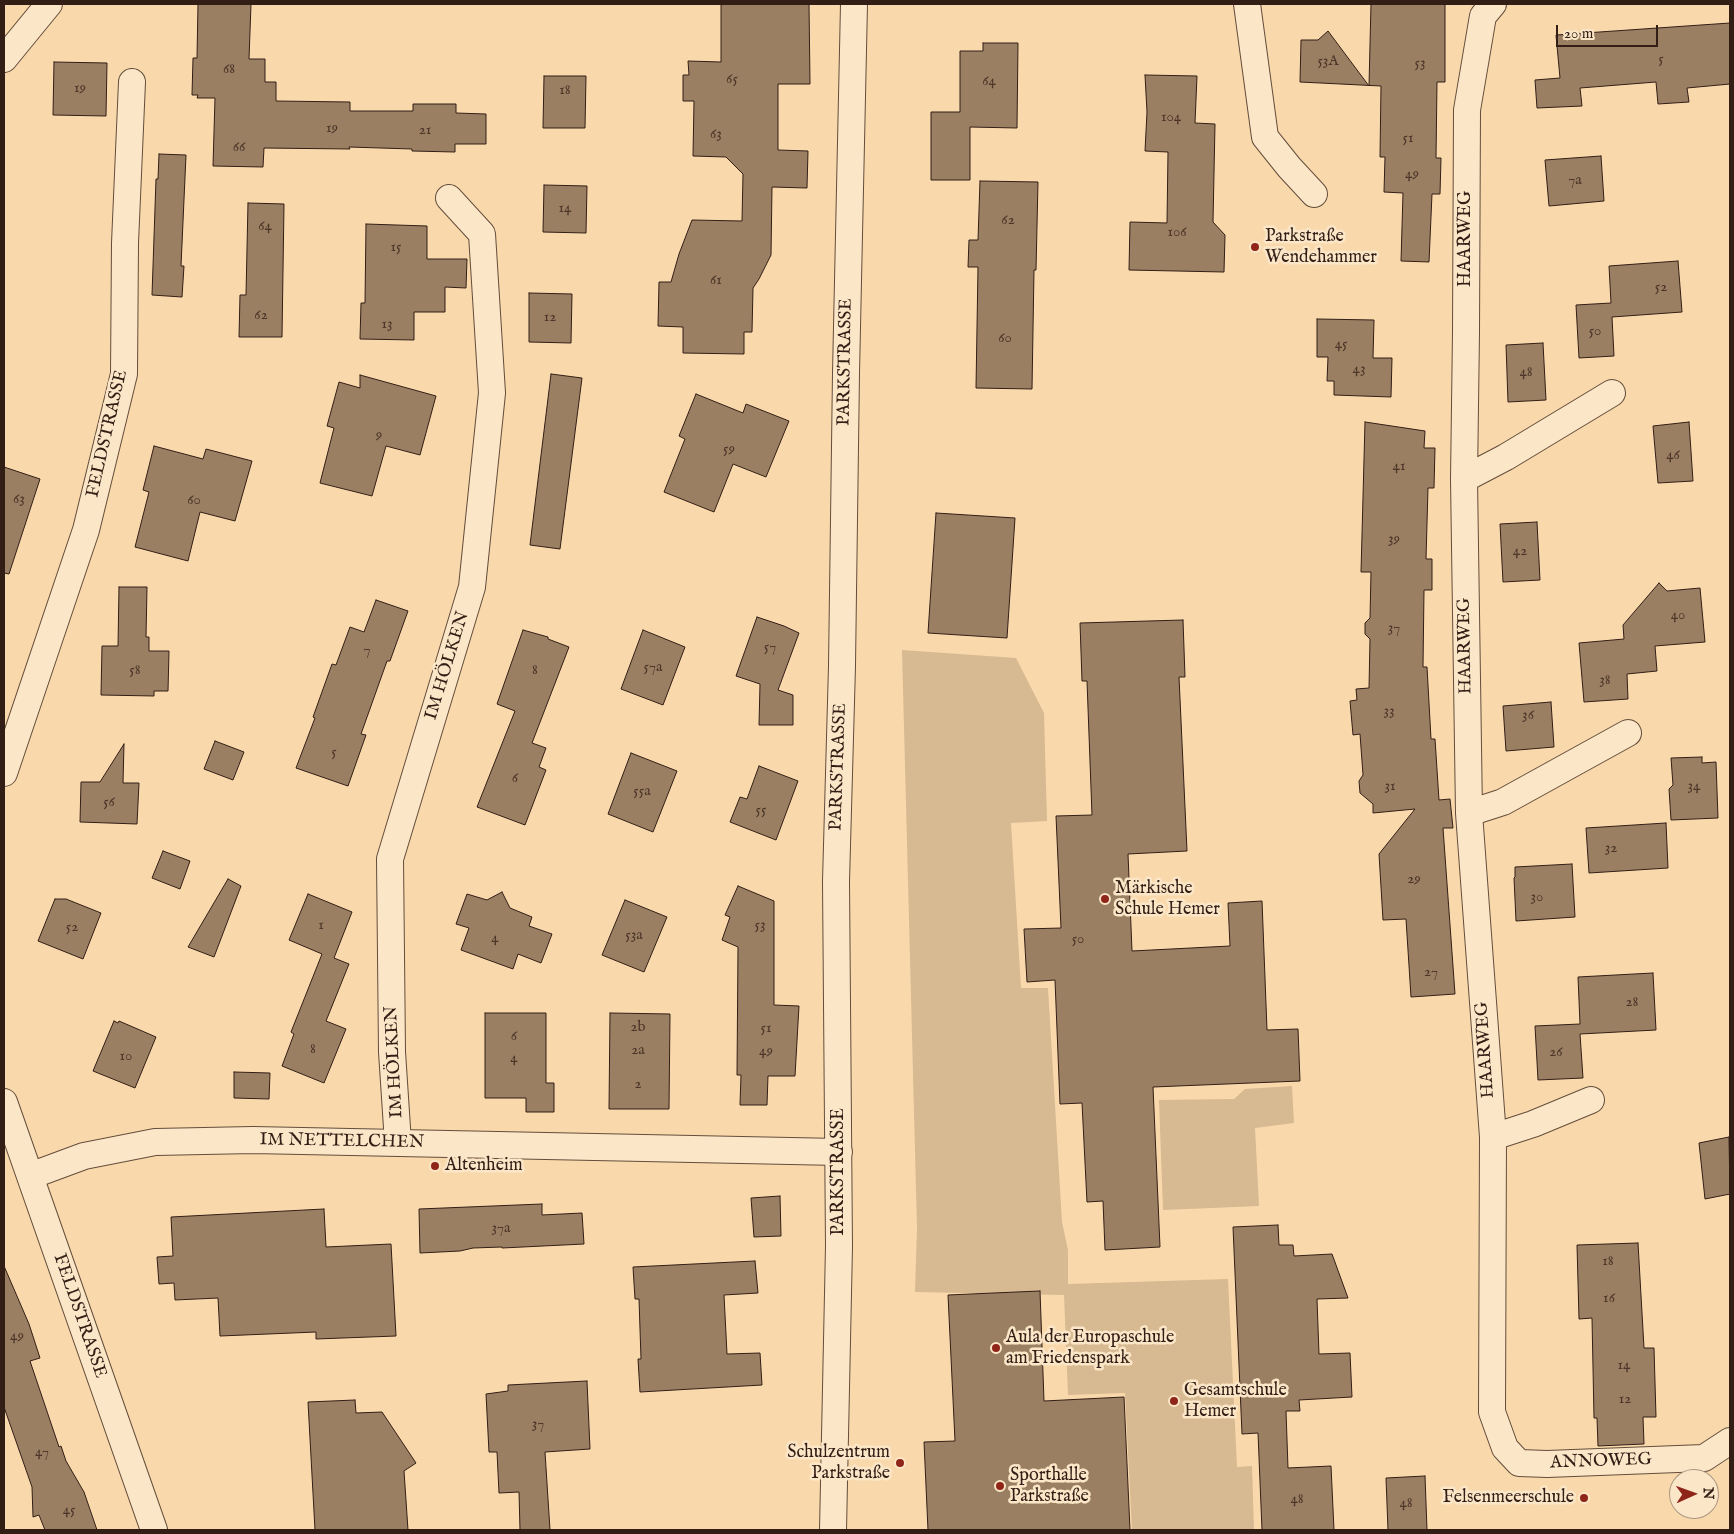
<!DOCTYPE html>
<meta charset="utf-8">
<style>
body{margin:0}
#map{position:relative;width:1734px;height:1534px;overflow:hidden;background:#f9d9ab;font-family:"IM FELL English",serif}
canvas{display:block}
.frame{position:absolute;inset:0;border:5px solid #331e16;pointer-events:none}
.north{position:absolute;left:1669px;top:1469px;width:50px;height:50px;box-sizing:border-box;background:#fbe6c8;border:1px solid #ab9681;border-radius:50%;rotate:88deg;font-size:14px;font-weight:700;line-height:20px;text-align:center;color:#331e16}
.north::after{content:'';display:block;margin:auto;width:18px;height:22px;background:#8f2418;clip-path:polygon(50% 0,100% 100%,50% 72%,0 100%)}
.scale{position:absolute;left:1556px;top:25px;width:102px;height:22px;box-sizing:border-box;border:2px solid #331e16;border-top:0;padding-left:6px;font-size:15px;line-height:18px;white-space:nowrap;color:#331e16;-webkit-text-stroke:4px #fbe6c8;paint-order:stroke}
</style>
<div id="map">
<canvas width="1734" height="1534"></canvas>
<div class="frame"></div>
<div class="north">N</div>
<div class="scale">20 m</div>
</div>
<script>
const c = document.querySelector('canvas').getContext('2d');
c.lineJoin = 'round';
function fill(path, color) {
  c.fillStyle = color;
  c.fill(path, 'evenodd');
}
function shape(rows) {
  const path = new Path2D();
  for (const r of rows) {
    path.moveTo(r[0], r[1]);
    for (let i = 2; i < r.length; i += 2) path.lineTo(r[i], r[i + 1]);
  }
  return path;
}
function stroke(path, color, width, dash) {
  c.strokeStyle = color;
  c.lineWidth = width;
  c.lineCap = dash ? 'butt' : 'round';
  c.setLineDash(dash || []);
  c.stroke(path);
}
function write(font, color, halo, rows, align = 'center') {
  c.font = font + ' "IM FELL English",serif';
  c.lineWidth = 5;
  c.setLineDash([]);
  c.textBaseline = 'middle';
  c.strokeStyle = halo;
  c.fillStyle = color;
  for (const [text, x, y, turn = 0] of rows) {
    c.save();
    c.translate(x, y);
    c.rotate((+turn || 0) * Math.PI / 180);
    c.textAlign = isNaN(turn) ? turn : align;
    if (halo) c.strokeText(text, 0, 0);
    c.fillText(text, 0, 0);
    c.restore();
  }
}
const green = shape([
 [902,650,1016,658,1044,713,1047,821,1011,823,1021,988,1048,988,1062,1222,1068,1250,1068,1284,1228,1279,1237,1467,1252,1466,1254,1530,1132,1530,1125,1393,1068,1395,1064,1295,915,1292,917,1228],
 [1292,1086,1294,1123,1255,1128,1259,1206,1163,1210,1159,1100,1234,1099,1245,1089]
]);
const building = shape([
 [198,4,251,4,249,59,265,59,265,82,276,82,276,101,350,102,350,111,413,111,413,104,456,104,456,113,486,114,486,144,455,144,455,152,412,151,412,149,349,147,350,149,264,148,263,167,213,166,215,98,197,98,198,95,192,95,193,58,197,58,198,4],
 [721,4,809,4,810,84,778,84,778,150,808,151,807,188,772,187,771,255,759,279,753,288,752,332,744,332,744,354,683,353,683,327,658,326,659,282,671,282,679,254,692,220,742,221,743,174,726,157,693,156,694,101,683,101,683,75,689,75,688,61,721,62,721,4],
 [1371,4,1445,4,1445,82,1437,82,1436,158,1441,158,1440,194,1432,194,1429,262,1401,261,1403,193,1384,192,1385,157,1380,157,1381,86,1300,82,1301,40,1318,40,1328,31,1369,86,1371,4],
 [1730,23,1730,84,1687,88,1689,102,1658,104,1656,82,1580,88,1582,106,1537,108,1535,80,1560,78,1556,35,1730,23],
 [983,43,1018,43,1017,128,970,127,970,180,931,180,931,112,960,112,960,51,983,51,983,43],
 [54,62,107,63,106,116,53,115,54,62],
 [1145,75,1197,76,1195,123,1215,124,1213,222,1225,235,1224,272,1129,270,1130,222,1167,223,1168,152,1145,151,1147,112,1145,75],
 [544,76,586,76,585,128,543,128,544,76],
 [159,154,186,155,181,266,184,266,182,297,152,295,156,179,158,179,159,154],
 [1601,156,1604,201,1549,206,1545,160,1601,156],
 [980,181,1038,182,1036,270,1034,270,1032,389,976,388,978,267,968,267,969,240,978,240,980,181],
 [544,185,587,186,586,233,543,232,544,185],
 [248,203,284,204,282,337,239,337,240,295,246,295,248,203],
 [366,224,427,226,427,259,467,259,466,288,445,287,445,312,414,312,414,340,360,339,361,303,365,303,366,224],
 [1678,261,1682,312,1612,317,1614,356,1579,358,1576,305,1611,303,1609,266,1678,261],
 [529,293,572,294,571,343,529,342,529,293],
 [1317,319,1374,320,1373,358,1392,358,1391,397,1334,395,1334,381,1327,381,1328,357,1317,357,1317,319],
 [1543,343,1546,400,1508,402,1506,345,1543,343],
 [551,374,582,378,560,549,530,545,551,374],
 [360,375,436,396,420,455,386,446,372,496,320,483,334,428,327,426,339,382,360,388,360,375],
 [696,394,743,413,746,404,789,421,766,477,733,464,714,512,664,492,685,439,679,436,696,394],
 [1365,422,1425,431,1424,448,1435,448,1434,488,1428,488,1426,559,1432,559,1432,590,1424,590,1423,667,1427,667,1431,739,1435,739,1439,800,1450,799,1453,828,1443,828,1455,994,1411,997,1406,919,1383,920,1379,854,1415,809,1373,813,1373,804,1360,793,1359,781,1363,775,1360,734,1353,735,1350,701,1357,700,1356,689,1369,688,1370,639,1365,634,1365,623,1370,618,1371,572,1361,572,1365,422],
 [1689,422,1693,481,1658,483,1653,426,1689,422],
 [154,446,203,459,206,449,252,461,235,521,200,512,188,561,135,547,149,492,143,490,154,446],
 [4,467,40,479,9,574,4,573,4,467],
 [936,513,1015,518,1007,638,928,633,936,513],
 [1537,522,1540,580,1503,582,1500,524,1537,522],
 [1659,583,1667,591,1700,588,1705,642,1655,646,1657,671,1627,674,1628,699,1584,702,1579,643,1624,639,1623,625,1659,583],
 [119,587,147,587,146,637,149,637,149,651,169,651,168,691,154,691,154,696,101,695,102,646,118,646,119,587],
 [376,600,408,611,390,661,387,661,361,734,366,735,348,786,296,768,315,718,313,717,332,664,336,665,350,627,364,632,376,600],
 [757,617,784,626,799,633,778,690,793,695,793,725,759,725,760,684,736,676,757,617],
 [1183,620,1185,677,1179,677,1187,851,1128,854,1132,951,1230,946,1228,903,1262,901,1267,1030,1298,1029,1300,1081,1153,1087,1160,1247,1105,1250,1103,1201,1087,1202,1082,1103,1060,1104,1055,980,1027,982,1024,929,1061,928,1056,816,1092,815,1087,681,1082,681,1080,623,1183,620],
 [523,630,548,637,548,639,569,647,532,743,546,748,539,767,546,770,525,825,477,807,515,711,497,704,523,630],
 [643,630,685,647,663,705,621,689,643,630],
 [1551,702,1554,747,1506,751,1503,706,1551,702],
 [215,741,244,752,233,780,204,769,215,741],
 [124,744,123,783,139,783,137,824,80,822,81,782,100,782,124,744],
 [631,753,677,771,653,832,608,814,631,753],
 [1702,757,1702,763,1716,762,1718,818,1671,820,1669,789,1673,785,1671,758,1702,757],
 [759,766,798,781,776,840,730,822,740,797,747,799,759,766],
 [1666,823,1668,868,1589,873,1586,828,1666,823],
 [163,851,190,861,180,889,152,878,163,851],
 [1572,864,1575,917,1516,921,1514,878,1515,877,1515,867,1572,864],
 [228,879,241,886,214,957,188,947,228,879],
 [738,886,774,901,774,1005,799,1006,795,1076,768,1076,767,1105,740,1105,741,1075,737,1075,738,947,722,940,730,917,725,915,738,886],
 [502,892,510,908,532,917,529,926,552,934,541,963,518,954,513,969,461,950,469,928,456,924,467,894,487,900,502,892],
 [308,894,352,912,334,958,349,964,326,1021,346,1029,324,1083,282,1066,294,1034,291,1032,322,954,289,940,308,894],
 [55,899,66,899,101,913,83,959,38,941,55,899],
 [625,900,667,917,644,972,602,955,625,900],
 [1653,973,1656,1030,1580,1034,1583,1078,1538,1080,1535,1026,1580,1024,1578,977,1653,973],
 [485,1013,546,1013,546,1083,554,1083,554,1112,526,1112,526,1098,485,1098,485,1013],
 [610,1013,670,1014,669,1109,609,1109,610,1013],
 [114,1021,118,1023,119,1021,156,1037,135,1088,93,1071,114,1021],
 [234,1072,270,1073,269,1099,234,1098,234,1072],
 [1729,1137,1730,1194,1705,1199,1699,1143,1729,1137],
 [780,1196,781,1236,754,1237,751,1198,780,1196],
 [542,1204,542,1215,582,1213,584,1244,502,1248,502,1247,473,1248,460,1251,420,1253,419,1209,542,1204],
 [324,1209,326,1247,391,1244,396,1336,316,1339,316,1332,220,1336,218,1298,175,1300,174,1283,159,1284,157,1257,173,1256,171,1217,324,1209],
 [1278,1225,1279,1245,1293,1245,1294,1256,1332,1254,1348,1298,1317,1299,1319,1354,1350,1353,1352,1397,1299,1400,1300,1411,1286,1411,1288,1468,1331,1466,1334,1530,1262,1530,1258,1433,1242,1434,1233,1227,1278,1225],
 [1638,1243,1644,1348,1654,1348,1656,1417,1643,1417,1644,1444,1598,1446,1597,1418,1594,1418,1592,1318,1579,1319,1577,1245,1638,1243],
 [755,1261,758,1293,724,1295,727,1354,760,1353,762,1385,640,1392,638,1359,641,1359,639,1299,635,1299,633,1267,755,1261],
 [4,1266,29,1324,40,1358,30,1361,59,1447,61,1446,66,1461,84,1492,97,1530,45,1530,39,1515,33,1517,32,1487,4,1407,4,1266],
 [1040,1291,1044,1401,1124,1397,1130,1530,928,1530,924,1442,955,1441,948,1295,1040,1291],
 [587,1381,590,1449,545,1452,550,1530,520,1530,519,1492,499,1493,497,1452,489,1452,486,1394,508,1391,508,1385,587,1381],
 [355,1400,356,1413,382,1412,416,1463,404,1471,408,1530,315,1530,308,1402,355,1400],
 [1425,1476,1427,1530,1388,1530,1386,1478,1425,1476]
]);
const street = shape([
 [1247,4,1265,137,1289,167,1314,194],
 [1493,4,1483,16,1467,110,1466,332,1464,479,1469,813,1493,1137,1492,1412,1505,1448,1519,1463,1547,1464,1704,1458,1730,1441],
 [4,59,49,4],
 [1464,479,1506,457,1612,393],
 [4,773,86,530,124,374,125,243,132,82],
 [1469,813,1503,802,1628,733],
 [4,1102,154,1530],
 [1493,1137,1533,1124,1591,1100],
 [398,1143,392,1052,390,859,472,587,492,393,482,234,449,198],
 [30,1176,84,1156,155,1142,253,1140,839,1152],
 [833,1530,839,1246,836,881,842,666,846,373,854,4]
]);
const markers = [
 [1255,247,5,"#8f2418"],
 [1105,899,5,"#8f2418"],
 [435,1166,5,"#8f2418"],
 [996,1348,5,"#8f2418"],
 [1174,1401,5,"#8f2418"],
 [900,1463,5,"#8f2418"],
 [1000,1486,5,"#8f2418"],
 [1584,1498,5,"#8f2418"]
];
const numberNames = [
 ["5",1661,60],
 ["53A",1328,62],
 ["53",1420,64],
 ["68",229,70],
 ["65",732,80],
 ["64",989,82],
 ["19",80,89],
 ["18",565,91],
 ["104",1171,118],
 ["19",332,129],
 ["21",425,131],
 ["63",716,135],
 ["51",1408,139],
 ["66",239,148],
 ["49",1412,175],
 ["7a",1575,181],
 ["14",565,209],
 ["62",1008,221],
 ["64",265,227],
 ["106",1177,233],
 ["15",396,248],
 ["61",716,281],
 ["52",1661,288],
 ["62",261,316],
 ["12",550,318],
 ["13",387,325],
 ["50",1595,332],
 ["60",1005,339],
 ["45",1341,345],
 ["43",1359,370],
 ["48",1526,373],
 ["9",379,436],
 ["59",729,450],
 ["46",1673,456],
 ["41",1399,467],
 ["63",19,500],
 ["60",194,501],
 ["39",1394,540],
 ["42",1520,552],
 ["40",1678,616],
 ["37",1394,629],
 ["57",770,648],
 ["7",367,651],
 ["57a",653,668],
 ["58",135,671],
 ["8",535,671],
 ["38",1605,681],
 ["33",1389,712],
 ["36",1528,716],
 ["5",334,753],
 ["6",515,779],
 ["31",1390,787],
 ["34",1694,787],
 ["55a",642,792],
 ["56",109,803],
 ["55",761,811],
 ["32",1611,849],
 ["29",1414,880],
 ["30",1537,898],
 ["1",321,926],
 ["53",760,926],
 ["52",72,928],
 ["53a",634,936],
 ["4",495,939],
 ["50",1078,940],
 ["27",1431,973],
 ["28",1632,1003],
 ["2b",638,1028],
 ["51",766,1029],
 ["6",514,1037],
 ["8",313,1050],
 ["2a",638,1051],
 ["49",766,1052],
 ["26",1556,1053],
 ["10",126,1057],
 ["4",514,1059],
 ["2",638,1085],
 ["37a",501,1229],
 ["18",1608,1262],
 ["16",1609,1299],
 ["49",17,1337],
 ["14",1624,1366],
 ["12",1625,1400],
 ["37",538,1425],
 ["47",42,1453],
 ["48",1297,1500],
 ["48",1406,1504],
 ["45",69,1511]
];
const poiNames = [
 ["Parkstraße",1265,237],
 ["Wendehammer",1265,258],
 ["Märkische",1115,889],
 ["Schule Hemer",1115,910],
 ["Altenheim",445,1166],
 ["Aula der Europaschule",1006,1338],
 ["am Friedenspark",1006,1359],
 ["Gesamtschule",1184,1391],
 ["Hemer",1184,1412],
 ["Schulzentrum",890,1453,"right"],
 ["Parkstraße",890,1474,"right"],
 ["Sporthalle",1010,1476],
 ["Parkstraße",1010,1497],
 ["Felsenmeerschule",1574,1498,"right"]
];
const streetNames = [
 ["HAARWEG",1466,239,-90],
 ["PARKSTRASSE",846,362,-89],
 ["FELDSTRASSE",108,434,-77],
 ["HAARWEG",1466,646,-91],
 ["IM HÖLKEN",448,666,-73],
 ["PARKSTRASSE",839,767,-88],
 ["HAARWEG",1486,1050,-94],
 ["IM HÖLKEN",395,1062,-93],
 ["IM NETTELCHEN",342,1142,1],
 ["PARKSTRASSE",839,1172,-90],
 ["FELDSTRASSE",79,1316,71],
 ["ANNOWEG",1601,1462,-2]
];
fill(green, '#d7b992');
fill(building, '#9a7f63');
stroke(building, '#331e16', 1);
stroke(street, '#644d3b', 28);
stroke(street, '#fbe6c8', 26);
for (const [x, y, r, color] of markers) {
  const dot = new Path2D();
  dot.arc(x, y, r, 0, 2 * Math.PI);
  c.fillStyle = color;
  c.fill(dot);
  stroke(dot, '#fbe6c8', 2);
}
write('15px', '#4d3629', null, numberNames);
write('18px', '#331e16', '#fbe6c8', poiNames, 'left');
write('18px', '#331e16', '#fbe6c8', streetNames);
</script>
